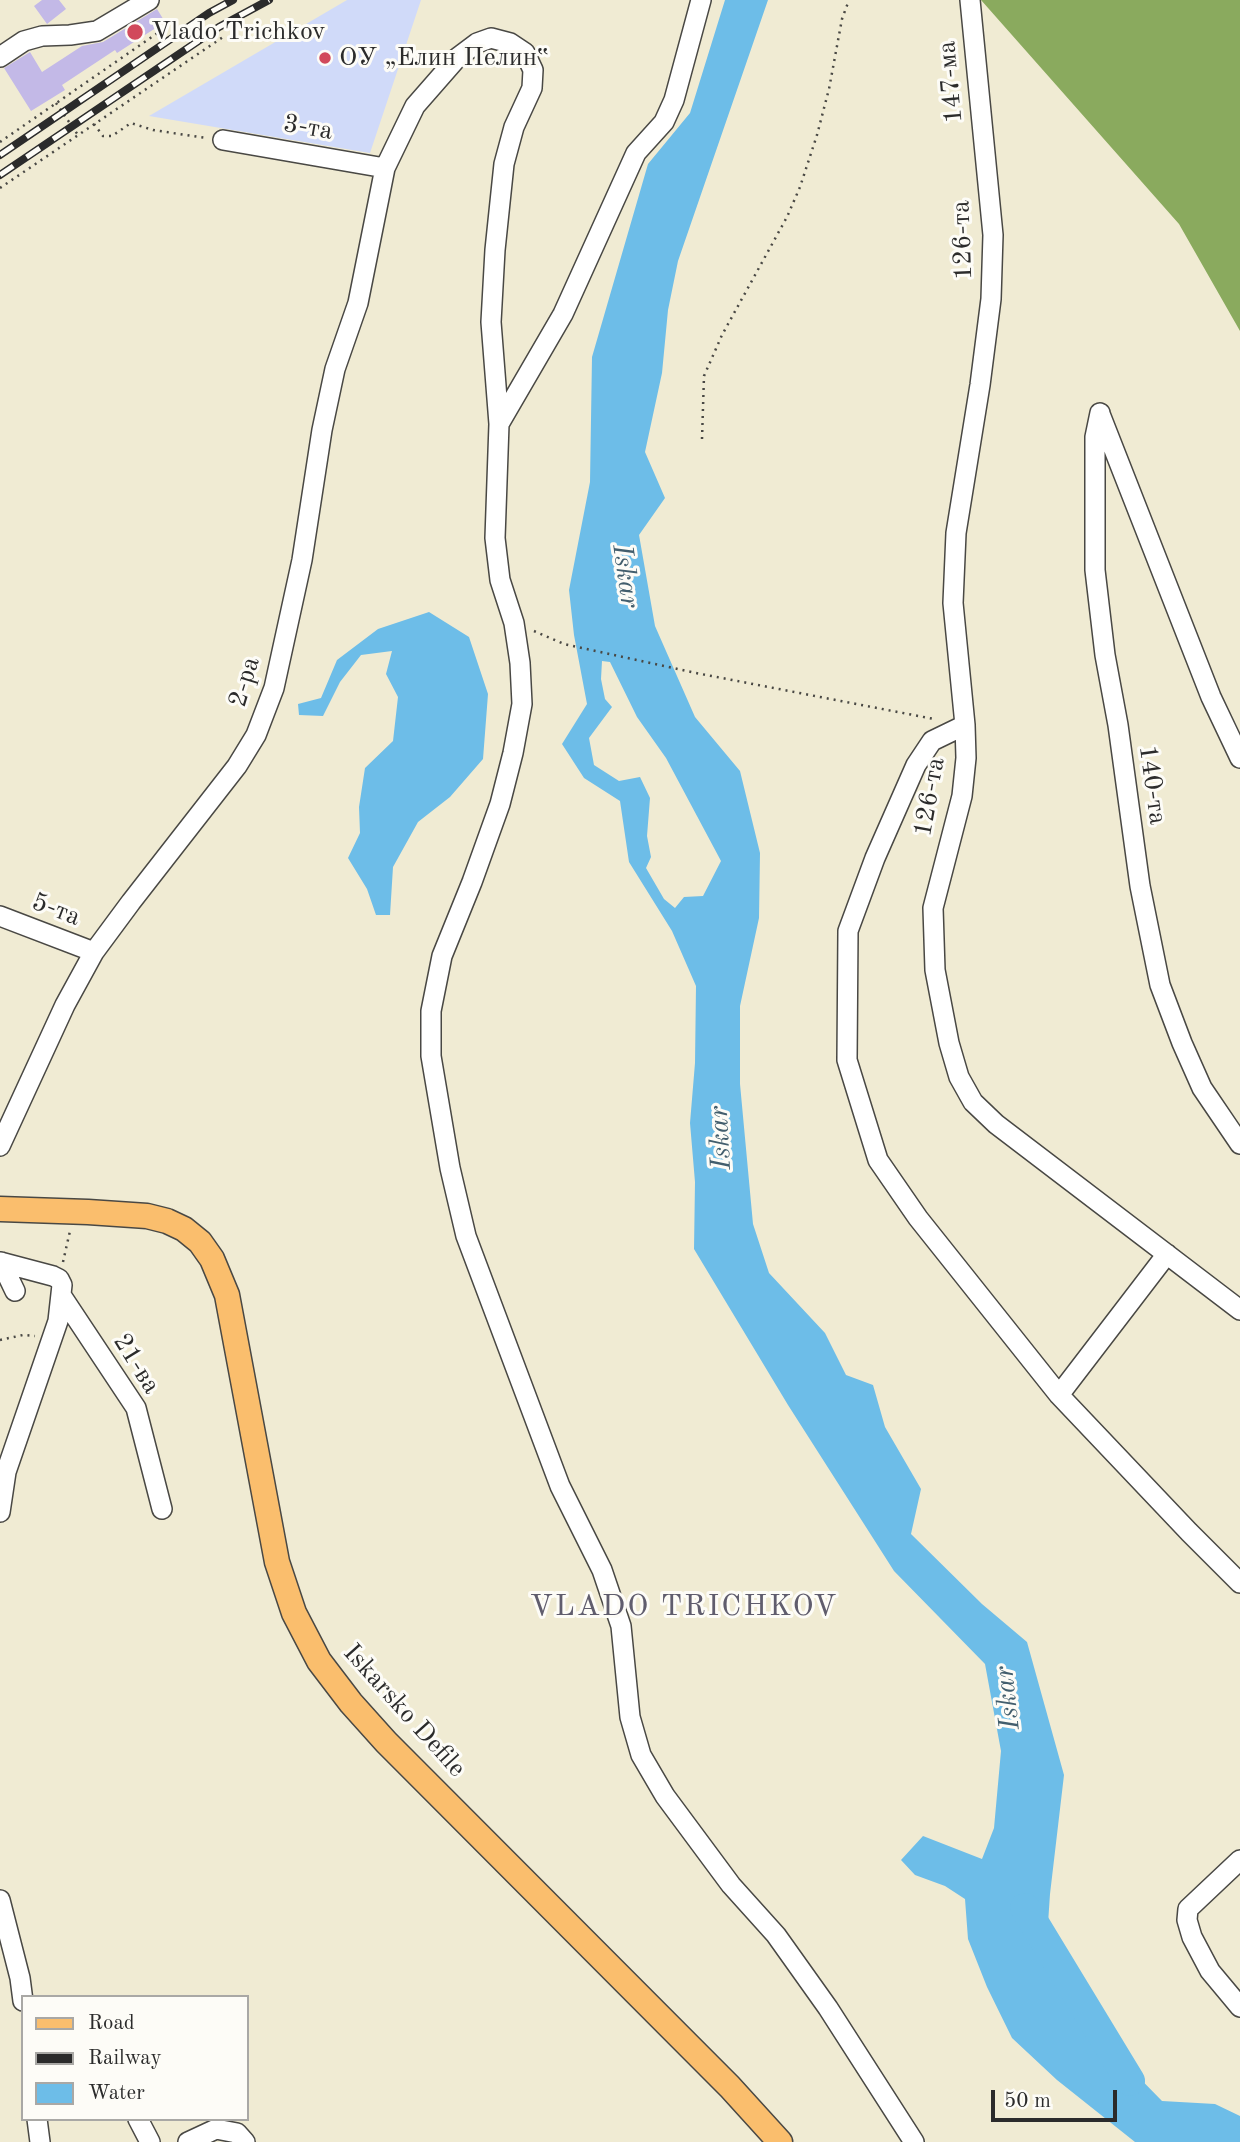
<!DOCTYPE html>
<meta charset="utf-8">
<style>
body{margin:0}
#map{position:relative;width:1240px;height:2142px;overflow:hidden;background:#f0ebd3;font-family:"Old Standard TT",serif}
canvas{display:block}
.legend{position:absolute;left:21px;top:1995px;width:228px;height:126px;box-sizing:border-box;background:#fdfcf7;border:2px solid #a9a8a5;margin:0;padding:9px 12px;list-style:none;font-size:21px;color:#2b2b2b}
.legend li{display:flex;align-items:center;gap:14px;height:35px}
.legend b{width:35px;border:2px solid #a9a8a5}
.scale{position:absolute;left:991px;top:2090px;width:126px;height:32px;box-sizing:border-box;border:4px solid #2b2b2b;border-top:0;padding-left:9px;font-size:21px;line-height:24px;white-space:nowrap;color:#2b2b2b;-webkit-text-stroke:5px #fdfcf7;paint-order:stroke}
</style>
<div id="map">
<canvas width="1240" height="2142"></canvas>
<ul class="legend">
<li><b style="height:9px;background:#fabe6d"></b>Road</li>
<li><b style="height:9px;background:#2b2b2b"></b>Railway</li>
<li><b style="height:19px;background:#6dbde8"></b>Water</li>
</ul>
<div class="scale">50 m</div>
</div>
<script>
const c = document.querySelector('canvas').getContext('2d');
c.lineJoin = 'round';
function fill(path, color) {
  c.fillStyle = color;
  c.fill(path, 'evenodd');
}
function shape(rows) {
  const path = new Path2D();
  for (const r of rows) {
    path.moveTo(r[0], r[1]);
    for (let i = 2; i < r.length; i += 2) path.lineTo(r[i], r[i + 1]);
  }
  return path;
}
function stroke(path, color, width, dash) {
  c.strokeStyle = color;
  c.lineWidth = width;
  c.lineCap = dash ? 'butt' : 'round';
  c.setLineDash(dash || []);
  c.stroke(path);
}
function write(font, color, halo, rows, align = 'center') {
  c.font = font + ' "Old Standard TT",serif';
  c.lineWidth = 6;
  c.setLineDash([]);
  c.textBaseline = 'middle';
  c.strokeStyle = halo;
  c.fillStyle = color;
  for (const [text, x, y, turn = 0] of rows) {
    c.save();
    c.translate(x, y);
    c.rotate((+turn || 0) * Math.PI / 180);
    c.textAlign = isNaN(turn) ? turn : align;
    if (halo) c.strokeText(text, 0, 0);
    c.fillText(text, 0, 0);
    c.restore();
  }
}
const built = shape([
 [347,0,421,0,370,153,149,116]
]);
const forest = shape([
 [981,0,1240,0,1240,331,1179,224]
]);
const water = shape([
 [725,0,768,0,678,261,668,310,662,373,645,452,665,498,639,535,655,626,695,717,740,771,760,853,759,918,740,1006,740,1084,753,1224,769,1273,825,1333,846,1375,873,1385,885,1427,921,1489,911,1534,982,1604,1027,1642,1064,1775,1050,1894,1045,1968,1070,2007,1162,2101,1215,2104,1240,2116,1240,2142,1135,2142,1057,2080,1012,2038,987,1987,968,1939,965,1899,945,1886,915,1875,901,1860,923,1836,982,1859,994,1828,1001,1751,985,1664,894,1571,788,1405,694,1249,695,1182,690,1123,695,1063,696,986,672,931,629,862,620,801,584,778,562,744,587,704,574,635,569,590,590,482,592,357,648,164,690,113],
 [602,661,610,662,637,717,666,758,721,861,703,896,684,897,675,908,664,899,646,868,651,857,647,836,650,798,640,777,619,781,594,765,589,738,612,707,605,699,601,679],
 [429,612,469,637,488,694,483,759,450,797,418,822,393,867,390,915,376,915,367,889,348,858,360,833,359,807,365,768,393,741,398,697,386,674,392,651,361,655,340,682,323,716,299,715,298,704,321,698,337,660,378,629]
]);
const river = shape([
 [1025,1908,1130,2081]
]);
const building = shape([
 [42,0,59,0,66,9,47,24,34,6],
 [157,9,165,22,117,53,115,50,62,85,65,90,31,111,4,68,30,52,42,72,82,46,103,42]
]);
const path = shape([
 [56,103,78,135],
 [94,124,103,136,112,136,131,123,153,130,206,138],
 [0,142,159,32],
 [0,188,226,35],
 [702,439,704,376,722,335,787,217,800,187,817,135,829,89,842,19,849,0],
 [534,631,564,644,696,673,934,719],
 [63,1262,70,1231],
 [0,1340,23,1335,35,1336]
]);
const minor = shape([
 [970,0,993,235,991,299,980,385,956,533,953,603,965,725,966,758,962,796,933,908,935,970,949,1043,959,1077,973,1102,996,1124,1240,1310],
 [0,57,24,41,42,36,70,35,97,31,149,0],
 [223,140,385,168],
 [1100,413,1095,437,1095,570,1105,655,1118,725,1140,886,1160,985,1182,1043,1202,1088,1240,1144],
 [1100,414,1211,697,1240,758],
 [499,424,563,314,636,153,664,122,674,100,701,0],
 [965,725,932,741,916,765,875,858,848,931,847,1060,878,1160,918,1218,1059,1395,1189,1532,1240,1583],
 [0,916,94,952],
 [0,1146,65,1005,94,952,131,902,237,766,256,735,274,688,302,560,322,430,335,369,358,303,385,168,415,106,457,58,477,43,491,38,510,43,525,53,533,70,532,88,514,127,504,164,495,250,491,322,499,424,495,538,500,580,514,623,520,663,522,704,513,753,500,804,472,882,442,956,431,1011,431,1056,450,1168,466,1236,560,1486,602,1570,621,1626,630,1717,641,1755,665,1796,731,1885,776,1935,828,2008,914,2142],
 [0,1262,53,1276,59,1279,62,1285,58,1321,6,1472,0,1512],
 [1,1262,15,1291],
 [61,1295,136,1408,162,1509],
 [1059,1395,1167,1254],
 [1240,1860,1188,1909,1187,1920,1192,1937,1210,1971,1240,2007],
 [0,1900,20,1978,23,2001],
 [37,2119,40,2142],
 [138,2119,150,2142],
 [188,2142,216,2129,237,2133,245,2142]
]);
const major = shape([
 [0,1209,88,1212,147,1216,167,1221,184,1229,200,1242,212,1259,227,1295,277,1562,294,1613,319,1661,351,1703,386,1742,730,2087,780,2142]
]);
const rail = shape([
 [0,155,209,13,233,0],
 [0,175,219,27,269,0]
]);
const markers = [
 [135,32,9,"#d1495b"],
 [325,58,7,"#d1495b"]
];
const poiNames = [
 ["Vlado Trichkov",151,32],
 ["ОУ „Елин Пелин‟",339,58]
];
const streetNames = [
 ["147-ма",951,82,-95],
 ["3-та",308,128,10],
 ["126-та",963,240,-92],
 ["2-ра",245,682,-73],
 ["140-та",1152,785,82],
 ["126-та",930,797,-80],
 ["5-та",56,910,21],
 ["21-ва",136,1364,58],
 ["Iskarsko Defile",404,1711,48]
];
const waterNames = [
 ["Iskar",625,576,82],
 ["Iskar",721,1138,-93],
 ["Iskar",1008,1698,-96]
];
const quarterNames = [
 ["VLADO TRICHKOV",684,1607]
];
fill(built, '#d0daf9');
fill(forest, '#8aaa5e');
fill(water, '#6dbde8');
stroke(river, '#6dbde8', 30);
fill(building, '#c3b9e7');
stroke(minor, '#494844', 22);
stroke(major, '#494844', 27);
stroke(path, '#494844', 2.5, [2, 5]);
stroke(minor, '#fff', 19);
stroke(major, '#fabe6d', 24);
stroke(rail, '#2b2b2b', 8);
stroke(rail, '#fdfcf7', 5, [16]);
for (const [x, y, r, color] of markers) {
  const dot = new Path2D();
  dot.arc(x, y, r, 0, 2 * Math.PI);
  c.fillStyle = color;
  c.fill(dot);
  stroke(dot, '#fdfcf7', 2.5);
}
write('26px', '#2b2b2b', '#fdfcf7', poiNames, 'left');
write('26px', '#2b2b2b', '#fdfcf7', streetNames);
write('italic 28px', '#425e6d', '#fdfcf7', waterNames);
c.letterSpacing = '2px';
write('30px', '#605d6d', '#fdfcf7', quarterNames);
c.letterSpacing = '0px';
</script>
